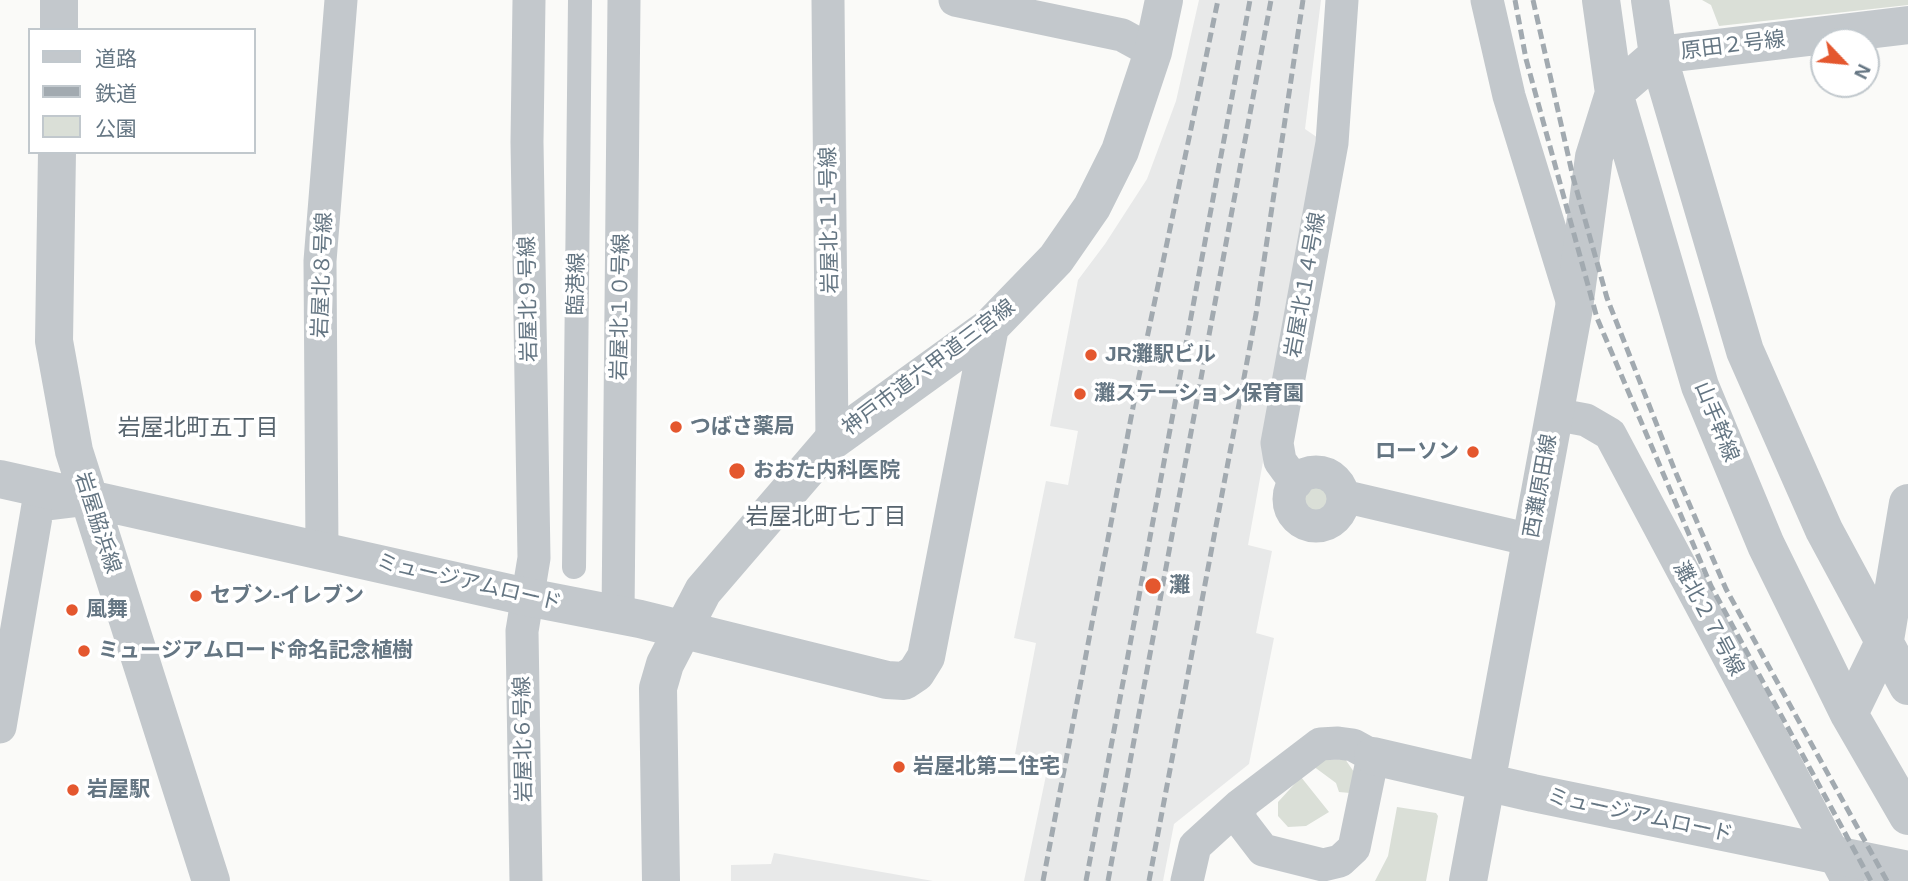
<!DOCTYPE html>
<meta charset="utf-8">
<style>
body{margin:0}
#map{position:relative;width:1908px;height:881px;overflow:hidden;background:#fafaf8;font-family:Arial,"Noto Sans JP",sans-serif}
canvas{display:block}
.legend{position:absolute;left:28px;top:28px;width:228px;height:126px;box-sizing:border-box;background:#fff;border:2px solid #c1c8cd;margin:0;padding:9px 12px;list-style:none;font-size:21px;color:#657683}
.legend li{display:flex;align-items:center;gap:14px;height:35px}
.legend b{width:35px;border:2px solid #c1c8cd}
.north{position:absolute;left:1810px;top:28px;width:70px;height:70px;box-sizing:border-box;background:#fff;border:2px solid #c1c8cd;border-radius:50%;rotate:116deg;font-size:19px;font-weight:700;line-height:28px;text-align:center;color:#657683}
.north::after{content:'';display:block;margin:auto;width:24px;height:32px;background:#e4572e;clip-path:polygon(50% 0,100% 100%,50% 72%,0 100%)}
</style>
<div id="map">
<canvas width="1908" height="881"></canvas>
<ul class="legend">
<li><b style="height:9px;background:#c3c8cc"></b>道路</li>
<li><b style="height:9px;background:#a2aab0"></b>鉄道</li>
<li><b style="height:19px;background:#dadfd7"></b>公園</li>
</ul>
<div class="north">N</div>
</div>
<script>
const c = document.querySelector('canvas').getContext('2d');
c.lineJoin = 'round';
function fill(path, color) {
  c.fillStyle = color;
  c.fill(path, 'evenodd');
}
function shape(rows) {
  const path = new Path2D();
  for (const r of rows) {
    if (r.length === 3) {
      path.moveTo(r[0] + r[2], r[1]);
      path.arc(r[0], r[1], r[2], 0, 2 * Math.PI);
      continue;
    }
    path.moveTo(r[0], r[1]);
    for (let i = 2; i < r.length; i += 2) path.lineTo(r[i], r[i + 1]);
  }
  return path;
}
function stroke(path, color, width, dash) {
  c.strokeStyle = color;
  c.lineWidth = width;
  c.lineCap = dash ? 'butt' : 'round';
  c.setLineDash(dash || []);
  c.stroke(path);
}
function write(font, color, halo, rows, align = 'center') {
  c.font = font + ' Arial,"Noto Sans JP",sans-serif';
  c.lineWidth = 7;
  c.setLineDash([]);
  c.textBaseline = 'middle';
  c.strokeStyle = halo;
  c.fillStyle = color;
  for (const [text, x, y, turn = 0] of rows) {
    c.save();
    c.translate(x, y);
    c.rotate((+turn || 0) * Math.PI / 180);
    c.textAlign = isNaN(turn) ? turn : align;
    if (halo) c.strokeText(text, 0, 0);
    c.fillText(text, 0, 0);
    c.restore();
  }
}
const built = shape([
 [1199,0,1321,0,1305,129,1321,140,1248,545,1272,551,1256,633,1274,638,1249,764,1174,824,1163,881,1024,881,1049,761,1015,754,1036,643,1014,638,1046,481,1068,485,1078,431,1050,426,1078,280,1105,244,1147,179,1176,101],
 [774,853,933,881,731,881,731,865,771,864]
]);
const green = shape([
 [1702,0,1908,0,1908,5,1719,26,1711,5],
 [1316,500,17],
 [1345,759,1354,772,1350,793,1339,792,1336,783,1313,766,1321,760],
 [1301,777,1329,812,1306,826,1288,827,1278,816,1278,802],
 [1397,807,1436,813,1438,816,1426,881,1375,881,1388,856]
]);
const pedestrian = shape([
 [574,567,580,0]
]);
const minor = shape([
 [828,0,832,441],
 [955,0,1122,35,1153,52],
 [1487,0,1509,96,1574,307],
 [1554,414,1586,420,1610,434,1848,881],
 [1316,499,27],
 [1296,483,1280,461,1277,443,1332,143,1342,0],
 [1343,496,1531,540],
 [322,550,320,261,341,0],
 [618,615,624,0],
 [0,727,38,505,79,500],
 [1338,743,1353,745,1373,756,1354,848,1340,861,1323,865,1263,850,1240,820,1240,805,1320,744,1338,743],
 [526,881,522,631,534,558,527,142,529,0],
 [1187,881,1195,846,1240,805]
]);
const tertiary = shape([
 [1601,0,1614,93,1700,386,1766,545,1849,714,1908,816],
 [1650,0,1658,55,1745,351,1824,530,1908,686],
 [59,30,59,0],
 [57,152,54,341,74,451,211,881],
 [0,479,527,597,640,619,887,680,904,681,916,673,926,657,990,327],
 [1849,714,1885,640,1908,503],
 [1373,756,1533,793,1908,870],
 [661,881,658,688,665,664,703,591,832,441,990,327,1056,259,1092,207,1120,151,1153,52,1164,0],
 [1468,881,1574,308,1594,157,1614,93,1658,55,1908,25]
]);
const rail = shape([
 [1515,0,1526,59,1597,318,1711,586,1871,881],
 [1533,0,1573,177,1607,298,1675,471,1726,589,1887,881],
 [1043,881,1138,381,1218,0],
 [1086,881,1250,0],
 [1108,881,1271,0],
 [1149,881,1256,314,1303,0]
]);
const markers = [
 [1091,355,7,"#e4572e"],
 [1080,394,7,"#e4572e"],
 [676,427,7,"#e4572e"],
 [1473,452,7,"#e4572e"],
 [737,471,9,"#e4572e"],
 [1153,586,9,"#e4572e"],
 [196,596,7,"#e4572e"],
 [72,610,7,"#e4572e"],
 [84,651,7,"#e4572e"],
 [899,767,7,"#e4572e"],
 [73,790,7,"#e4572e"]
];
const streetNames = [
 ["原田２号線",1733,46,-7],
 ["岩屋北１１号線",830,220,-91],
 ["岩屋北８号線",323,275,-88],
 ["臨港線",577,284,-89],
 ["岩屋北１４号線",1306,285,-80],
 ["岩屋北９号線",529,299,-91],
 ["岩屋北１０号線",621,307,-89],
 ["神戸市道六甲道三宮線",929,368,-37],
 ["山手幹線",1716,422,68],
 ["西灘原田線",1541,486,-80],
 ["岩屋脇浜線",97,523,72],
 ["ミュージアムロード",469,583,13],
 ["灘北２７号線",1708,619,62],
 ["岩屋北６号線",524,739,-91],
 ["ミュージアムロード",1640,816,12]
];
const poiNames = [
 ["JR灘駅ビル",1105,355],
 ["灘ステーション保育園",1094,394],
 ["つばさ薬局",690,427],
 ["ローソン",1459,452,"right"],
 ["おおた内科医院",753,471],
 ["灘",1169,586],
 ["セブン-イレブン",210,596],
 ["風舞",86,610],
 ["ミュージアムロード命名記念植樹",98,651],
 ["岩屋北第二住宅",913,767],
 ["岩屋駅",87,790]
];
const neighbourhoodNames = [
 ["岩屋北町五丁目",198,429],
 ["岩屋北町七丁目",826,518]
];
fill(built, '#e8e9e9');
fill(green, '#dadfd7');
stroke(pedestrian, '#c3c8cc', 24);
stroke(minor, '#c3c8cc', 33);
stroke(tertiary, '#c3c8cc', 38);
stroke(rail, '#a2aab0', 5, [10, 5]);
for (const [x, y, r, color] of markers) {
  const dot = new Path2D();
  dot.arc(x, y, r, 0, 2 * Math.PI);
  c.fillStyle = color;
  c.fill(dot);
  stroke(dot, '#fff', 2.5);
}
write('21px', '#657683', '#fff', streetNames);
write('bold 21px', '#657683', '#fff', poiNames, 'left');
write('23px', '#57646e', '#fff', neighbourhoodNames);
</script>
